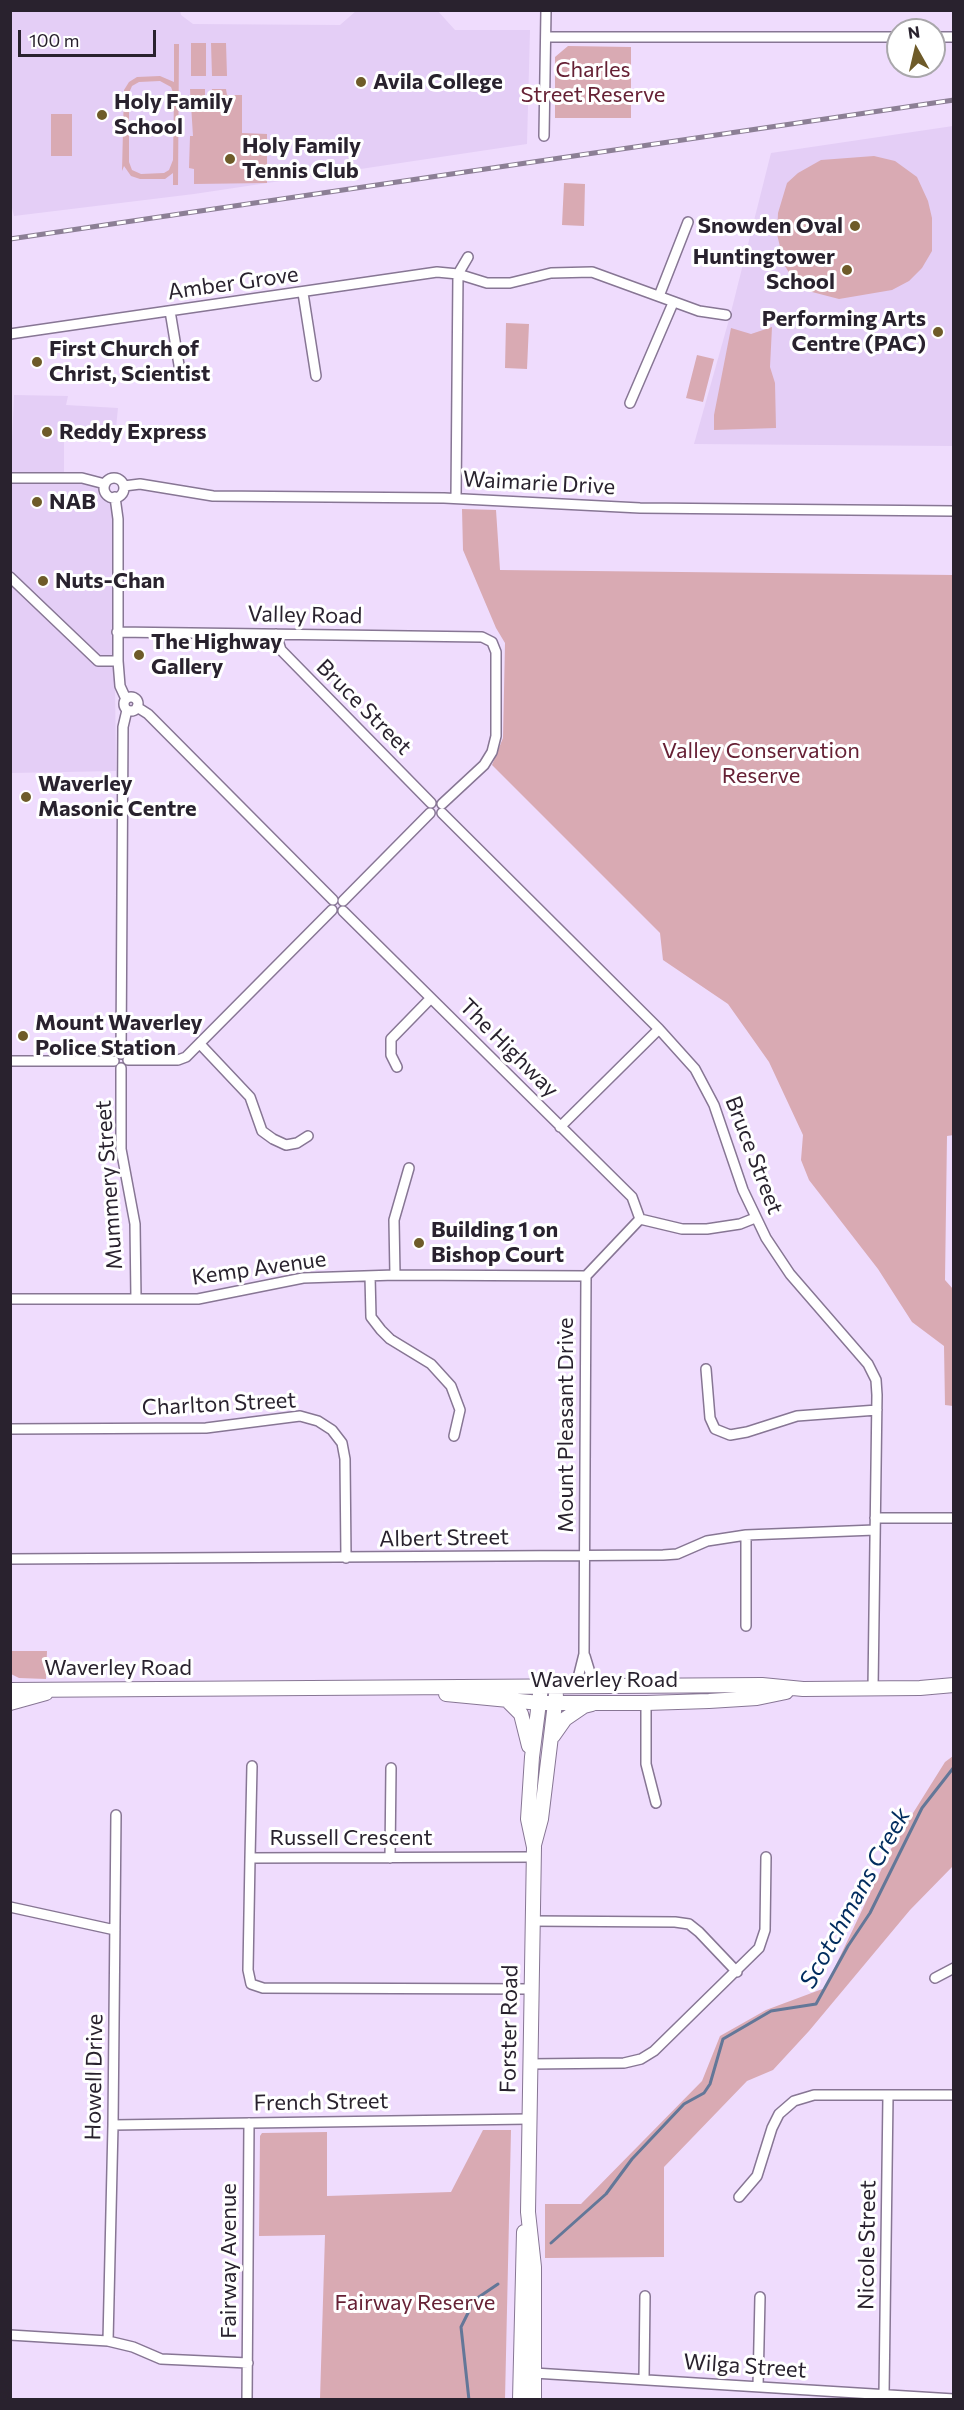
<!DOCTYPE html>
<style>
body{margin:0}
#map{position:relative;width:964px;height:2410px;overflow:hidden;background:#efdcfd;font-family:Commissioner,sans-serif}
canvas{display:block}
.frame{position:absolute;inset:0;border:12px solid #29222e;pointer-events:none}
.north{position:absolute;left:886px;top:18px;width:60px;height:60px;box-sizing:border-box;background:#fff;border:2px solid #a9a7ab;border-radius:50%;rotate:352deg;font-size:16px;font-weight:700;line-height:24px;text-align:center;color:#29222e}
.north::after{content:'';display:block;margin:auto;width:21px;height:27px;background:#6e5b29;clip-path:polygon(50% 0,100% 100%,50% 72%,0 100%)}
.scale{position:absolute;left:18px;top:30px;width:138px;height:27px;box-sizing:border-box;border:3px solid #29222e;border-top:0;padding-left:8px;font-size:18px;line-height:21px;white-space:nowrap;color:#29222e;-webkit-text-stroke:4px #fff;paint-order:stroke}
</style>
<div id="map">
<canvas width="964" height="2410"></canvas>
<div class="frame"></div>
<div class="north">N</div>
<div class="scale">100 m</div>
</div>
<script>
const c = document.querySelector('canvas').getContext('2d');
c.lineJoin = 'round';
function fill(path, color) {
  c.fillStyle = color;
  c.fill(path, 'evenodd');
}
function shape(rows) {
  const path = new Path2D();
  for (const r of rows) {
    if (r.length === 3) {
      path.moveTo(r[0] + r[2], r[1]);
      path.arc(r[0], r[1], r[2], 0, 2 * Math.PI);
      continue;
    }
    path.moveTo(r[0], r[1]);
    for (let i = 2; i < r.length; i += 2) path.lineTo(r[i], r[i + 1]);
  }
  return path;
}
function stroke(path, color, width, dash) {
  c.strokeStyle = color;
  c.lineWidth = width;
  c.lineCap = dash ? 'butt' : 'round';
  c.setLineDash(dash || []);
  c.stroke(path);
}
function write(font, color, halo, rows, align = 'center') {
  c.font = font + ' Commissioner,sans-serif';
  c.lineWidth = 6;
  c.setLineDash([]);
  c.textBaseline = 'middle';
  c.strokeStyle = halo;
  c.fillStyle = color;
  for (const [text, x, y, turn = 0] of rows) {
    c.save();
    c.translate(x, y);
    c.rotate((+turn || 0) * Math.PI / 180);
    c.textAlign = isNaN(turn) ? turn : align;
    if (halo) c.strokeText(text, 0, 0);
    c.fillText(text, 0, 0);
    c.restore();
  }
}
const built = shape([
 [180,10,181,15,193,24,340,25,356,11,437,10,455,30,530,30,527,144,194,194,14,216,10,200,10,11],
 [953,126,953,446,694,444,730,316,771,153],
 [14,395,68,396,66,405,118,408,116,428,64,427,64,479,100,487,104,498,111,501,113,515,116,771,11,773,10,487]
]);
const green = shape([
 [191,43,206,43,206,76,191,76],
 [211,43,226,43,227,76,212,76],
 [174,44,179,44,178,185,173,185,173,173,165,179,140,179,131,176,124,166,122,171,124,90,129,82,137,77,160,76,174,82],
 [160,81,171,87,174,95,173,160,169,170,164,173,141,174,132,170,129,162,129,93,132,86,139,82],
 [568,46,631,47,631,118,555,118,555,57],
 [190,89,205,89,205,96,211,96,212,89,226,89,227,95,242,95,242,133,267,134,267,183,194,184,194,169,189,168,190,136,193,136],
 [51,114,72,114,72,156,51,156],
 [874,156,895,161,917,177,928,201,932,218,932,251,922,268,909,281,892,290,839,299,812,292,791,276,785,266,781,251,777,234,778,213,787,183,798,173,821,160],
 [564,183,585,184,584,226,562,225],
 [506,323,529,324,527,369,505,368],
 [772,327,770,367,775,383,776,428,714,430,714,415,731,328,751,334],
 [697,355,714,359,703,402,686,398],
 [462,509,496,510,500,570,953,575,954,1135,947,1136,945,1280,953,1289,953,1406,945,1405,944,1346,912,1322,878,1269,809,1180,801,1160,803,1135,769,1062,728,1004,663,960,660,933,492,765,503,738,505,643,496,628,463,550],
 [11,1651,47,1651,46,1679,19,1678,11,1674],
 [953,1756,953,1866,910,1910,809,2031,773,2070,747,2081,664,2167,664,2257,545,2258,545,2204,581,2204,702,2081,720,2036,766,2010,825,1988,893,1845,945,1762],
 [483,2130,511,2130,505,2399,320,2399,325,2235,259,2236,260,2136,262,2133,327,2132,327,2196,451,2192]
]);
const stream = shape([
 [551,2243,606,2194,632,2159,684,2104,704,2093,710,2084,723,2039,771,2011,816,2004,848,1946,870,1913,922,1808,954,1767],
 [469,2400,461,2327,470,2309,470,2303,498,2284]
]);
const street = shape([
 [546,37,898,37],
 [934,37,954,37],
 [544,136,546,10],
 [468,257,458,274,487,283,510,283,551,273,592,272,699,311,726,315],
 [303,293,316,376],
 [659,296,688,222],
 [170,311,181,377],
 [10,334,437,272,458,274,456,498],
 [630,403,673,303],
 [10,478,82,478,105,484],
 [114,488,10],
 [124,486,140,484,213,496,444,498,640,508,954,511],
 [115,497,118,519,118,661,120,686,126,699],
 [10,577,98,661,118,661],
 [117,632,482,637,492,642,496,652,496,736,492,752,484,765,442,804],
 [276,634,281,650,431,803],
 [131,704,7],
 [137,707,148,714,333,900],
 [442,813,659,1029,695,1069,714,1105,743,1190,766,1238,790,1274,868,1364,876,1380,877,1395,873,1688],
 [343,901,430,813],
 [343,911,632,1197,640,1219],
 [200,1044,250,1097,262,1131,273,1139,286,1145,297,1143,308,1136],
 [121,1054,123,727,127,710],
 [128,1060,178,1060,186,1057,332,910],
 [10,1061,114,1061],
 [397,1067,391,1055,391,1039,431,998],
 [121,1068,121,1149,135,1224,136,1299],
 [560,1127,659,1029],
 [640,1219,682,1229,707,1229,740,1224,755,1218],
 [395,1275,394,1220,409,1168],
 [370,1276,371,1317,381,1330,390,1339,431,1364,451,1386,460,1410,454,1436],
 [10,1299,198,1299,303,1278,395,1275,586,1276],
 [706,1369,710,1418,715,1429,730,1435,747,1432,797,1416,877,1410],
 [10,1429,206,1428,300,1416,318,1421,332,1430,342,1443,345,1459,346,1558],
 [875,1518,954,1518],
 [746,1535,746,1626],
 [10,1559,663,1555,677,1554,707,1541,746,1535,875,1530],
 [585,1656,592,1679,599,1686],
 [572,1686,578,1678,584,1654,586,1276,640,1219],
 [646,1703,646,1764,656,1803],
 [250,1858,252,1766],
 [390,1858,391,1768],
 [10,1907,115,1930],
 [532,1921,675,1922,689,1924,699,1932,737,1972],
 [935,1978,954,1968],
 [531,1989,263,1988,251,1984,248,1970,250,1858,534,1857],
 [529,2064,624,2063,641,2059,654,2051,759,1948,765,1930,766,1857],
 [113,2125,529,2119],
 [739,2197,757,2176,772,2128,779,2114,794,2101,814,2095,954,2095],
 [10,2335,108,2341,133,2347,161,2359,248,2363],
 [108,2341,113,2125,116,1815],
 [534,2373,954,2399],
 [644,2378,645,2296],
 [758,2386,760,2297],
 [884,2394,888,2096],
 [247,2400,249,2123]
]);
const primary = shape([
 [10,1690,762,1685,803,1689,920,1688,954,1685],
 [446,1694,540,1703,646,1703,709,1701,757,1698,786,1692],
 [507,1700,521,1714,529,1746],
 [10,1703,46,1693],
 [553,1736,565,1719,584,1706,592,1704],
 [534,1845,541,1819,556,1695],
 [520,2400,524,2232],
 [534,2400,534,2267,528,2212,534,1847,528,1819,532,1757,541,1687]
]);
const rail = shape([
 [10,239,954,100]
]);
const markers = [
 [361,82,6,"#6e5b29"],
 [102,115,6,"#6e5b29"],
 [230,159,6,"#6e5b29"],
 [855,226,6,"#6e5b29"],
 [847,270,6,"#6e5b29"],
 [938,332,6,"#6e5b29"],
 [37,362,6,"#6e5b29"],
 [47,432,6,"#6e5b29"],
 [37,502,6,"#6e5b29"],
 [43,581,6,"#6e5b29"],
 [139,655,6,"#6e5b29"],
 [26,797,6,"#6e5b29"],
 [23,1036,6,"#6e5b29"],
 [419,1243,6,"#6e5b29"]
];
const parkNames = [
 ["Charles",593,70],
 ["Street Reserve",593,95],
 ["Valley Conservation",761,751],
 ["Reserve",761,776],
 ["Fairway Reserve",415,2303]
];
const poiNames = [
 ["Avila College",373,82],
 ["Holy Family",114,102],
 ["School",114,127],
 ["Holy Family",242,146],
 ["Tennis Club",242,171],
 ["Snowden Oval",843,226,"right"],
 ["Huntingtower",835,257,"right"],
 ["School",835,282,"right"],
 ["Performing Arts",926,319,"right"],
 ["Centre (PAC)",926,344,"right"],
 ["First Church of",49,349],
 ["Christ, Scientist",49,374],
 ["Reddy Express",59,432],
 ["NAB",49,502],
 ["Nuts-Chan",55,581],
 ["The Highway",151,642],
 ["Gallery",151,667],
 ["Waverley",38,784],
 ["Masonic Centre",38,809],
 ["Mount Waverley",35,1023],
 ["Police Station",35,1048],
 ["Building 1 on",431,1230],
 ["Bishop Court",431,1255]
];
const streetNames = [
 ["Amber Grove",233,283,-8],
 ["Waimarie Drive",539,483,3],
 ["Valley Road",305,615,1],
 ["Bruce Street",364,707,45],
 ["The Highway",509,1048,45],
 ["Bruce Street",754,1155,69],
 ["Mummery Street",109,1185,-94],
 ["Kemp Avenue",259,1268,-8],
 ["Charlton Street",219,1404,-3],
 ["Mount Pleasant Drive",566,1425,-90],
 ["Albert Street",444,1538,-1],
 ["Waverley Road",118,1668],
 ["Waverley Road",604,1680],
 ["Russell Crescent",351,1838],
 ["Forster Road",509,2029,-89],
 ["Howell Drive",94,2077,-89],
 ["French Street",321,2102,-1],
 ["Nicole Street",867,2245,-89],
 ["Fairway Avenue",229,2261,-90],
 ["Wilga Street",745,2366,4]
];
const waterNames = [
 ["Scotchmans Creek",855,1898,-61]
];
fill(built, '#e4cef6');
fill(green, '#d9aab3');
stroke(stream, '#637798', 3);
stroke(street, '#877694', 12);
stroke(primary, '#877694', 16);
stroke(street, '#fff', 9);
stroke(primary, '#fff', 14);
stroke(rail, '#8c7f95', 5);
stroke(rail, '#fff', 3, [9]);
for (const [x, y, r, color] of markers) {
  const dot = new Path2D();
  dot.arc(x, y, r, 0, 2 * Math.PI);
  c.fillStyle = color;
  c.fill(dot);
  stroke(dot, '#fff', 2);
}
write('22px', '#662135', '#fff', parkNames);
write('bold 22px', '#29222e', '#fff', poiNames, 'left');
write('22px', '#29222e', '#fff', streetNames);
write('italic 24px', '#002c5e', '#fff', waterNames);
</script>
